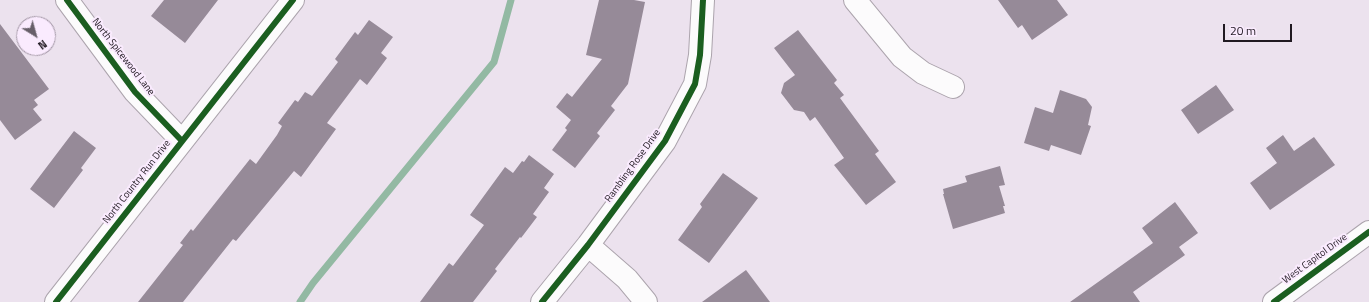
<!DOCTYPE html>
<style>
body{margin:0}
#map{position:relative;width:1369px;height:302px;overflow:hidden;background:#ece2ee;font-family:"Titillium Web",sans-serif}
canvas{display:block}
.north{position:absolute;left:16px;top:16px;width:40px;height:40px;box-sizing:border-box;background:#faebfe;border:1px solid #a397a6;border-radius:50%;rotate:143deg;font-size:11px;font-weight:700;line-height:16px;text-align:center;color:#201921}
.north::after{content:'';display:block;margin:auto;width:14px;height:18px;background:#675f69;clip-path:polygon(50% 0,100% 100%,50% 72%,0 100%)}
.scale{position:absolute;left:1223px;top:24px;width:69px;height:18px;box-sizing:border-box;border:2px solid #201921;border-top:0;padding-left:5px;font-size:12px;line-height:14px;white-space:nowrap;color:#201921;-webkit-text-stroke:3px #faebfe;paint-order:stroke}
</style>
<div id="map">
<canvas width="1369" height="302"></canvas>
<div class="north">N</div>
<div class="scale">20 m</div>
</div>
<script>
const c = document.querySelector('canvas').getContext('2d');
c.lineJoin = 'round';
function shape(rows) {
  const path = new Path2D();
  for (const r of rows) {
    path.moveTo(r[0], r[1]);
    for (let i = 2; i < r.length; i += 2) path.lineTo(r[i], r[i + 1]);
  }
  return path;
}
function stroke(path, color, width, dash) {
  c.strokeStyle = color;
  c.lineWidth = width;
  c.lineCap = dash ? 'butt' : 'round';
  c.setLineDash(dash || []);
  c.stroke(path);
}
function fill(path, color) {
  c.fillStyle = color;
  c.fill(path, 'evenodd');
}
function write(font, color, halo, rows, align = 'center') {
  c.font = font + ' "Titillium Web",sans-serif';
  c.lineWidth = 4;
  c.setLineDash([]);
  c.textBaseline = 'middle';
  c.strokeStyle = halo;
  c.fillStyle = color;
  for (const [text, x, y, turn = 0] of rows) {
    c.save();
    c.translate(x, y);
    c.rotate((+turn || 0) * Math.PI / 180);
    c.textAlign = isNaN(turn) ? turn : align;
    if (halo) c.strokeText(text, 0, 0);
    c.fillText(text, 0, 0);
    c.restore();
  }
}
const stream = shape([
 [300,302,313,283,494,62,511,0]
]);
const building = shape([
 [164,0,218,0,185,43,151,16],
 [599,0,634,0,645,2,628,84,611,106,615,110,597,133,600,136,575,168,552,150,567,130,565,128,571,120,556,107,567,93,572,97,602,59,586,55],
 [998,0,1057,0,1068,15,1032,40,1022,25,1018,28],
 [369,20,393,37,381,53,387,58,367,85,360,79,327,123,336,129,301,177,294,171,236,241,233,239,183,302,138,302,183,245,180,243,191,229,193,231,250,159,256,164,277,135,282,126,278,123,295,100,298,102,305,92,312,96,338,62,335,59,355,32,358,35],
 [0,24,49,89,34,100,38,105,33,109,42,120,15,140,0,120],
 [798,30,837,80,834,83,844,95,840,98,879,151,875,154,896,182,866,205,834,165,844,158,815,117,810,121,804,112,794,110,781,93,784,83,795,75,774,48],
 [1216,85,1234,110,1198,134,1181,110],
 [1060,90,1086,99,1092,107,1088,125,1091,126,1081,155,1051,145,1049,151,1024,143,1035,107,1053,113],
 [74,131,96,148,81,168,83,170,54,208,30,189],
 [1283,135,1294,151,1314,137,1335,165,1270,210,1250,183,1277,163,1266,148],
 [529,155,554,174,544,188,549,192,533,214,537,217,521,238,520,237,495,269,497,271,473,302,420,302,449,263,453,266,484,225,470,215,505,167,513,173,522,161,524,162],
 [1000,166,1005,185,999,186,1005,206,1003,206,1005,213,953,229,943,194,944,194,943,189,967,182,965,176],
 [723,173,758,198,709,263,678,240,702,207,700,204],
 [1175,202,1198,233,1179,247,1185,255,1133,292,1140,302,1070,302,1153,243,1142,228],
 [746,270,770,302,702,302]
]);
const minor = shape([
 [67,0,135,92,182,141],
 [855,0,902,57,923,73,953,87],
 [588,245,627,279,646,302],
 [56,302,293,0],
 [542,302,588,245,665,141,695,84,700,55,703,0]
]);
const tertiary = shape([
 [1274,302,1369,232]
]);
const cycleway = shape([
 [67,0,135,92,182,141],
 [56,302,293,0],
 [542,302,588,245,665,141,695,84,700,55,703,0],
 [1274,302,1369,232]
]);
const streetNames = [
 ["North Spicewood Lane",123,57,52],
 ["Rambling Rose Drive",633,166,-54],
 ["North Country Run Drive",137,182,-52],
 ["West Capitol Drive",1315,259,-36]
];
stroke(stream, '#93b9a3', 7);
fill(building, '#968a98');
stroke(minor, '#aca4ad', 24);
stroke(tertiary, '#aca4ad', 24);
stroke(minor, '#fcfbfc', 22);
stroke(tertiary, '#fcfbfc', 22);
stroke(cycleway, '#1b5e20', 6);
write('10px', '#201921', '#faebfe', streetNames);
</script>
